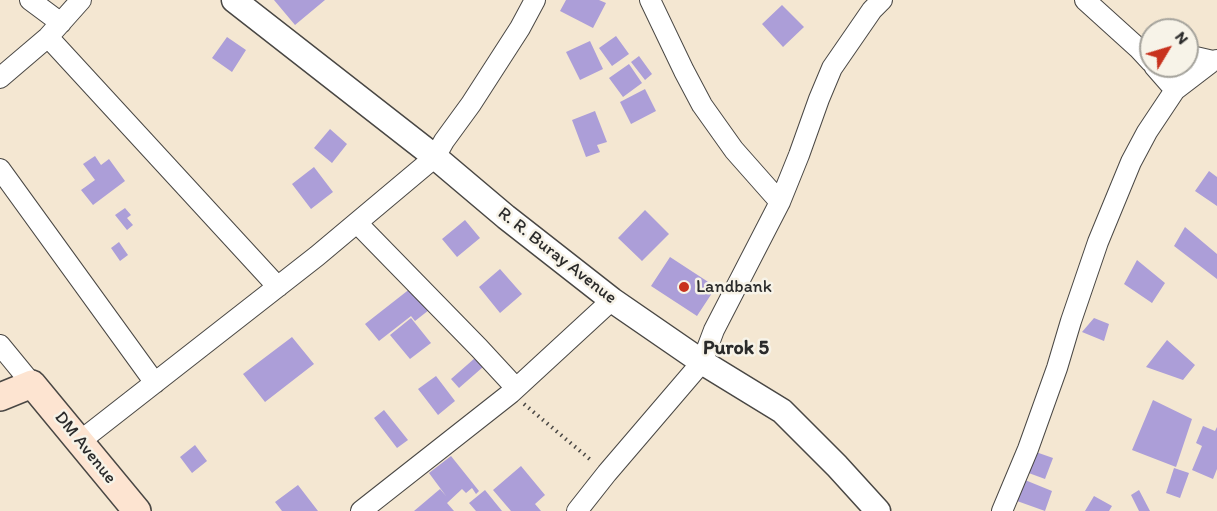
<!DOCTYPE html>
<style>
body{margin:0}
#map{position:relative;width:1217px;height:511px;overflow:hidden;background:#f4e7d2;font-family:Itim,sans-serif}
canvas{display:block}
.north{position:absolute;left:1139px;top:18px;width:60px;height:60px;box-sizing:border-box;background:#f7f3e8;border:2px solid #a5a39c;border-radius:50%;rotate:52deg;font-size:16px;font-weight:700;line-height:24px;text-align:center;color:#2b2b2b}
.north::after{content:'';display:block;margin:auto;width:21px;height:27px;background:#c8321e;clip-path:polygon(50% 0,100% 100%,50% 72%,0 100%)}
</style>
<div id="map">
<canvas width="1217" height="511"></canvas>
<div class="north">N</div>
</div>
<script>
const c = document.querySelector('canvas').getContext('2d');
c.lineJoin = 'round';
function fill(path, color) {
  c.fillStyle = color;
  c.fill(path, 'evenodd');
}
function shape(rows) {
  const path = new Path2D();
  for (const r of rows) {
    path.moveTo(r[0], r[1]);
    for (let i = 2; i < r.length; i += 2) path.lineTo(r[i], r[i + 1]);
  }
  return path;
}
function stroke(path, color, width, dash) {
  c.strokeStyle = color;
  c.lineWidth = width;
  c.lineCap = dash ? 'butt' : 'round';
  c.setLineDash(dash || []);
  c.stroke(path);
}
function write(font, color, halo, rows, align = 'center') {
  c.font = font + ' Itim,sans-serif';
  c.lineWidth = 5;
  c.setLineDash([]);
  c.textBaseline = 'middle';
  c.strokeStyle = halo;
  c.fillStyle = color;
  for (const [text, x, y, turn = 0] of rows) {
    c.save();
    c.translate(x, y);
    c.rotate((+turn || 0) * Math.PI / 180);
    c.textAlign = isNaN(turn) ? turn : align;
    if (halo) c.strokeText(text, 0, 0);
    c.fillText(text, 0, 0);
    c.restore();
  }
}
const building = shape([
 [274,0,325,0,295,25],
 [566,0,599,0,606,3,593,28,560,11],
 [782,5,804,27,783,47,762,24],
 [616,36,629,54,612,66,599,48],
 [227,37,246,50,232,72,212,58],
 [590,41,603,69,580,80,566,52],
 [639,56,652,74,645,80,631,62],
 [629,64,642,83,623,97,609,78],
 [645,89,656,111,631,124,620,102],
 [595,111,607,142,597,145,600,152,586,157,572,120],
 [330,129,347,144,332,163,314,148],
 [95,156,101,165,109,159,125,181,93,205,81,190,95,180,83,164],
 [314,167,333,192,311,209,292,184],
 [1209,171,1217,177,1217,206,1195,191],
 [125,208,131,215,127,218,133,225,127,230,115,215],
 [645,210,669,234,642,261,618,238],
 [465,220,480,238,457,257,442,239],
 [1185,227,1217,254,1217,279,1174,246],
 [119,242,128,255,120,261,111,248],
 [670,257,716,287,697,316,651,286],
 [1137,260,1165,283,1152,303,1124,284],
 [500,269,522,294,500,313,479,287],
 [411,288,429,310,415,321,411,316,379,341,365,324],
 [411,318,431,343,410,359,390,335],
 [1094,318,1109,324,1104,341,1082,332],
 [292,337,314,364,265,402,243,374],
 [1167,340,1195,365,1183,380,1146,367],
 [475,358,483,367,459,388,451,379],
 [436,376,455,401,438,415,418,389],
 [1153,400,1192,419,1176,467,1132,450],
 [384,410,408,440,397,448,374,418],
 [1203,426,1215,431,1217,427,1217,469,1213,479,1192,470,1202,446,1196,443],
 [195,445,207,461,192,473,180,457],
 [1033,451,1053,458,1045,479,1026,472],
 [451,456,479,491,476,494,472,488,466,493,462,489,447,503,454,511,414,511,440,489,446,496,429,473],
 [521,466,545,495,535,504,541,511,511,511,493,490],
 [1174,468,1189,473,1180,498,1166,493],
 [1025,480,1052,491,1045,511,1017,501],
 [298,485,318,511,282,511,275,502],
 [485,490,502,511,476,511,469,503],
 [1139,490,1150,511,1139,511,1131,495],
 [1094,496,1112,506,1109,511,1085,511]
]);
const path = shape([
 [524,404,592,461]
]);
const minor = shape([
 [30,0,61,23],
 [650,0,684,71,702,105,734,150,780,202],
 [1085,0,1138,48,1151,62],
 [48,37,278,287],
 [1187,55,1213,61,1217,60],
 [1154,66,1175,90,1213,61],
 [0,78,48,37,81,0],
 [0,169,155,383],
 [357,223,479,348,516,388],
 [0,345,32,384],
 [79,442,317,256,435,157,444,141,471,104,520,28,535,0],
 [361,511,511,393,612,300],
 [577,511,607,473,702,362,714,330,780,202,799,155,819,99,832,68,872,10,882,0],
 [1002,511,1028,449,1057,368,1071,321,1098,242,1131,162,1147,132,1175,90]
]);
const tertiary = shape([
 [234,0,435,157,506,217,612,300,702,362,782,411,837,466,878,511]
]);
const secondary = shape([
 [0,397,32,384,137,511]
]);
const markers = [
 [684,287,6,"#c8321e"]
];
const streetNames = [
 ["R. R. Buray Avenue",557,256,38],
 ["DM Avenue",85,448,51]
];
const poiNames = [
 ["Landbank",696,287]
];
const neighbourhoodNames = [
 ["Purok 5",736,349]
];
fill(building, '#ac9ed8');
stroke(minor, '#494744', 22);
stroke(tertiary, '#494744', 27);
stroke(secondary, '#494744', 30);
stroke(path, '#494744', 4, [1.5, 4.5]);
stroke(minor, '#fff', 20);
stroke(tertiary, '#fff', 24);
stroke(secondary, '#fde4d1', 27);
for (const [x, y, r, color] of markers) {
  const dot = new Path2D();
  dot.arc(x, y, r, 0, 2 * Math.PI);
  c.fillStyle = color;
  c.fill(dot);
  stroke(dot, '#f7f3e8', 2);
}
write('18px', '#2b2b2b', '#f7f3e8', streetNames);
write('18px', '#2b2b2b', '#f7f3e8', poiNames, 'left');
write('bold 20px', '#2b2b2b', '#f7f3e8', neighbourhoodNames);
</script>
